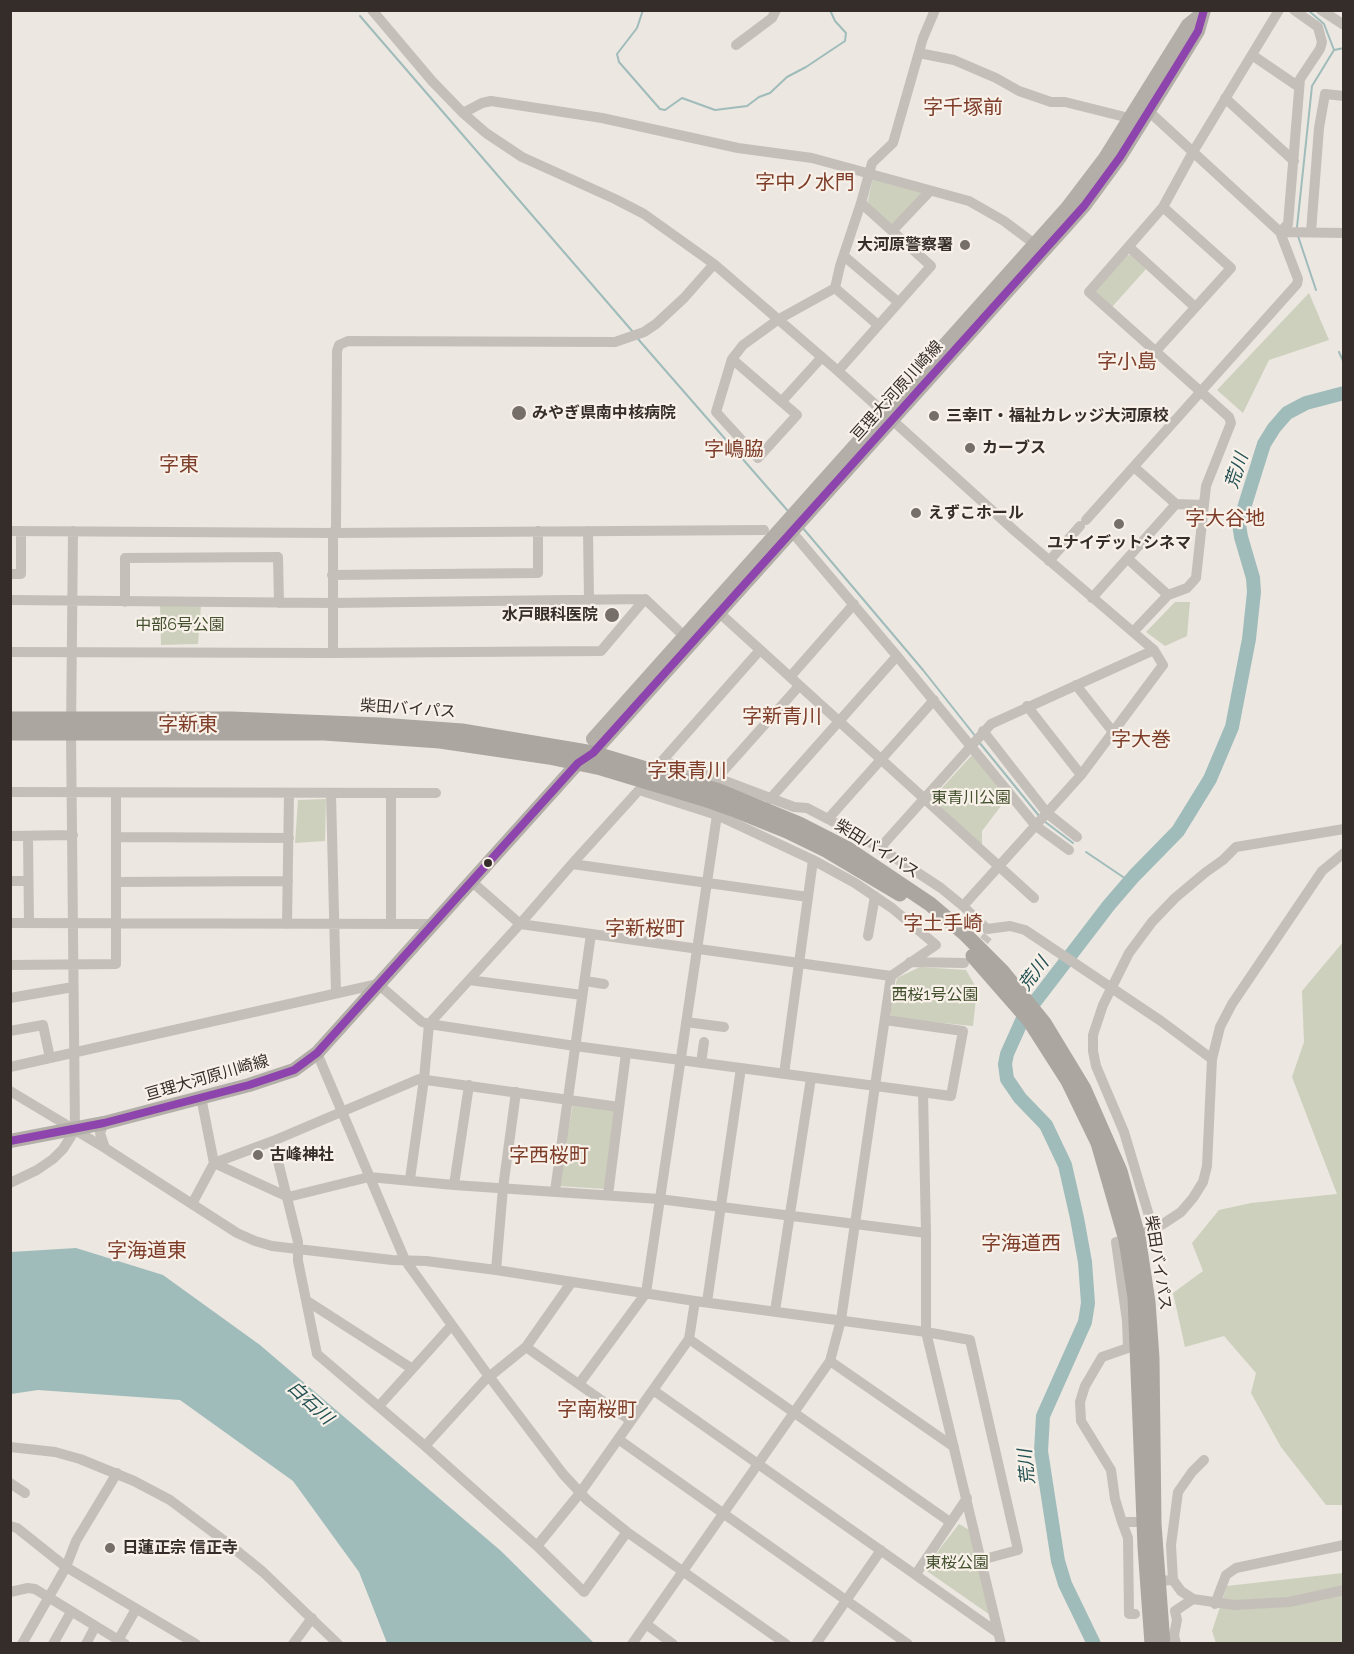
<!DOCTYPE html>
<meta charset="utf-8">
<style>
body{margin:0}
#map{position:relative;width:1354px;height:1654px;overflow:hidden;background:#ece7e1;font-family:Raleway,sans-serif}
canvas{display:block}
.frame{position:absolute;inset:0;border:12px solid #352d29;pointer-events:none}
</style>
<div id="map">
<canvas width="1354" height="1654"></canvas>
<div class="frame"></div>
</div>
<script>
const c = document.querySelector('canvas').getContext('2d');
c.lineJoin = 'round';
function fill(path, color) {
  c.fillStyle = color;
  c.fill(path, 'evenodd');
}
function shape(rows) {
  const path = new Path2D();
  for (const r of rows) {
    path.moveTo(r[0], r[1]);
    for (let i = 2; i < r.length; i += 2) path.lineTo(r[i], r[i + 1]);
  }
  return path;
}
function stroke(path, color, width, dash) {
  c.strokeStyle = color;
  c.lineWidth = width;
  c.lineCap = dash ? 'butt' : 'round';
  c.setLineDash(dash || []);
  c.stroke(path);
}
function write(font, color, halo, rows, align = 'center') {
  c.font = font + ' Raleway,"Noto Sans JP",sans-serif';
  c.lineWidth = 4.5;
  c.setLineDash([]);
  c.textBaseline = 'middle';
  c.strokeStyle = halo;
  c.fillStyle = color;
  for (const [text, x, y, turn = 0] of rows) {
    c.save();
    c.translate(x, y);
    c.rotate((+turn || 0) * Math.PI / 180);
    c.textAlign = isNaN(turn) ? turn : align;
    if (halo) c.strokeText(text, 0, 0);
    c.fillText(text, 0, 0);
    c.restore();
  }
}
const green = shape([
 [873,178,920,191,922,194,891,225,867,204],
 [1127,255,1131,255,1146,269,1112,307,1096,293,1096,289],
 [1309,293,1329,340,1269,360,1243,413,1217,390],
 [1175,602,1190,602,1187,636,1165,646,1146,632],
 [201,605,198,644,161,645,160,606],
 [972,755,1007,798,982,831,982,846,931,800],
 [326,799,325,841,295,843,298,800],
 [1343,942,1344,1505,1326,1505,1281,1447,1251,1393,1256,1373,1224,1336,1185,1347,1173,1293,1203,1271,1192,1243,1219,1210,1251,1203,1337,1194,1292,1077,1304,1042,1302,991],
 [920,967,966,970,977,989,973,1026,893,1018,890,1014,897,978],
 [573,1103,617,1110,605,1189,559,1186],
 [959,1524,973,1532,993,1617,924,1569],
 [1343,1573,1343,1643,1216,1643,1212,1631,1227,1586]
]);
const water = shape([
 [76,1248,163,1275,260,1345,501,1551,594,1643,387,1643,359,1572,293,1481,180,1400,38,1390,11,1394,11,1252]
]);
const stream = shape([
 [643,10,637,28,617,54,619,62,660,109,665,110,682,98,715,110,747,106,759,97,770,93,787,77,806,67,845,41,846,33,835,21,830,10],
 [1308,10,1324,24,1334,50],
 [360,16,633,332],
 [1297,227,1312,86,1334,50,1344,48],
 [1298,236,1316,290],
 [638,339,788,511],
 [1339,352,1344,363],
 [802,527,923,670,976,737],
 [979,742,1040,817],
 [1044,821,1073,843],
 [1086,852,1129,881]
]);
const river = shape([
 [1094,1644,1065,1584,1058,1561,1041,1451,1043,1416,1085,1322,1088,1303,1085,1262,1077,1218,1065,1165,1046,1125,1020,1098,1007,1079,1005,1064,1007,1054,1024,1016,1109,905,1134,876,1178,831,1210,779,1232,727,1249,639,1254,592,1253,578,1241,537,1239,524,1264,444,1274,428,1287,413,1306,403,1344,393]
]);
const minorTunnel = shape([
 [974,952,988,936]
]);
const minor = shape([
 [372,10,432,81,463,113,486,133,522,157,615,199,644,214,714,264],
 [1321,10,1344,25],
 [736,45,772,18,776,10],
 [919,53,954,60,996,78,1019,91,1051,102,1065,102,1129,118],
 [1252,55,1299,87],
 [1225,98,1294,161],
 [463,113,482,103,491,101,602,118,738,148,812,158,969,201,1004,221,1040,248],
 [892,231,930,191],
 [1280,232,1288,224,1300,79,1320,49,1322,42,1318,27,1294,10],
 [1280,232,1344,233],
 [1311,232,1319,128,1325,94,1344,96],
 [1129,247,1195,307],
 [844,256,898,302],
 [835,288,878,325],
 [1155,352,1231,268,1163,207],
 [732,359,797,415,758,458,716,412,732,359,743,345,779,319,835,288,840,266,861,203,872,163,893,143,923,38,935,10],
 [838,371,931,266,861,203],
 [782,401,822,357],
 [1134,467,1176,504,1204,505],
 [1086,520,1297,284,1298,279,1280,232,1143,106],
 [10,531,333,533,764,530],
 [588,531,589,600],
 [792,532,897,656,1036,826,1069,850],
 [1128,559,1168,595],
 [1049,561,1080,526],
 [10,574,21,574,21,531],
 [332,575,538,573,538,531],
 [1092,598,1176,504],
 [10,600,332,603,645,599,684,636],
 [125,602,125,558,278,557,279,603],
 [714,608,1034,898],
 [1133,632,1168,595,1187,588,1196,578,1206,486,1231,423,1229,417,1089,292,1163,207,1193,152,1279,10],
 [760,650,662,761,717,778,794,807,807,808,828,819,880,848,941,888,963,906,987,929,1010,926,1025,930,1161,1021,1212,1059],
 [10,652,333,653,601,651,645,599],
 [333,653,333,533,336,528,337,351,339,345,348,341,615,342,644,332,656,324,684,298,714,264,838,371,1016,532,1154,650,1163,665,1081,775,963,906],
 [790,677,854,604],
 [1076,685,1113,732],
 [1027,706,1081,775],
 [983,731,1047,813,1077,837],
 [717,778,799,686],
 [10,792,436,793],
 [331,794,336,993],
 [770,799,897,656],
 [828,819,934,700],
 [10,836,73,835],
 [28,836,29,923],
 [116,837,289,838],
 [880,848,991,724,1154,650],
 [572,864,808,897],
 [10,881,28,881],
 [116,882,288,881],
 [10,923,426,924,429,927],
 [287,924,289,794],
 [391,924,391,793],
 [868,936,875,896],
 [910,962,964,963],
 [10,965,116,964,116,793],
 [469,980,582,995],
 [585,981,604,984],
 [10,998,73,987],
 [686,1022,724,1027],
 [10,1031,43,1025,50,1058],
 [317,1053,405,1260,485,1371,563,1474,587,1500,627,1532,786,1644],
 [701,1063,704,1042],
 [10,1067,378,984,422,1022,429,1024,575,1046,951,1096,963,1031,885,1020],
 [784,1074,813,860],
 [10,1091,105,1148,237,1233,255,1241,272,1246,392,1260,426,1261,496,1270,695,1301,926,1332,970,1340,1018,1550,981,1560],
 [923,1093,926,1233,926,1332,1001,1644],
 [104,1123,100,1133,105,1148],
 [273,1141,298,1242,298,1261,317,1354,425,1446,537,1546,580,1493,689,1339,695,1301],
 [214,1163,288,1197,369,1177,454,1185,659,1199,926,1233],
 [214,1163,273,1141,419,1079,619,1107],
 [410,1179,424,1079,429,1024,520,924,572,864,639,790,717,815,813,860,855,883,892,908,936,945,891,976,799,963,520,924,471,881],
 [10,1183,37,1170,53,1159,63,1149,75,1130,71,733,73,531],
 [454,1185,469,1085],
 [555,1191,591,934],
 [608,1195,626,1053],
 [192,1204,214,1163,201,1097],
 [1153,1229,1124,1132,1096,1066,1093,1051,1093,1035,1103,1005,1129,953,1152,922,1175,898,1206,872,1223,860,1236,847,1344,829],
 [496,1270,503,1188,516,1092],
 [307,1301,411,1368],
 [707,1302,741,1068],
 [775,1311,811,1078],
 [689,1339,950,1522],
 [526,1347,631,1421],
 [830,1361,954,1447],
 [579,1384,646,1293,717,815],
 [653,1390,998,1633],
 [379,1406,451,1326],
 [618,1439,908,1644],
 [425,1446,484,1381,526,1347,571,1283],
 [10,1447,55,1452,80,1459,134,1481,170,1500,226,1542,263,1572,338,1644],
 [10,1483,25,1493],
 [1122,1522,1128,1538,1129,1614,1135,1614],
 [1144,1522,1122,1522,1115,1499,1111,1470,1081,1421,1080,1402,1085,1386,1102,1357,1128,1348,1127,1321,1116,1242,1138,1236,1163,1224,1181,1212,1193,1198,1203,1182,1207,1166,1212,1059,1220,1027,1232,1004,1322,871,1344,853],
 [10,1526,17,1528,66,1567,196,1644],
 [537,1546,584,1592,627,1532],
 [916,1574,967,1498],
 [1173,1580,1171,1545,1178,1492,1192,1472,1204,1460],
 [1157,1581,1173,1580,1181,1591,1193,1599,1234,1605,1289,1602,1344,1590],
 [10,1592,28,1588,35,1589,125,1644],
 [1215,1604,1226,1575,1236,1568,1344,1545],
 [646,1624,673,1644],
 [22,1644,66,1567,76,1541,117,1473],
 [53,1644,71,1612],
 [86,1644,95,1627],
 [116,1644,136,1609],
 [293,1644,312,1618],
 [632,1644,830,1361,841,1320,891,976],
 [816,1644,881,1550],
 [1176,1644,1174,1635,1177,1620,1175,1611,1193,1599]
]);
const major = shape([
 [593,739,1067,208,1105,158,1188,25,1203,13],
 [10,1141,104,1123,249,1085,294,1070,317,1053,578,763,593,753,1084,206,1120,157,1176,67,1198,31,1204,10]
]);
const highway = shape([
 [10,719,232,719,380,725,462,731,593,753,719,791,799,824,848,849,930,904,964,933,1002,971,1044,1023,1084,1089,1120,1171,1138,1236,1148,1302,1152,1358,1154,1524,1163,1644],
 [10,733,324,733,440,741,549,757,601,768,704,799,735,810,787,831,826,850,900,894],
 [973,956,1029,1020,1068,1081,1098,1143,1126,1240,1135,1297,1145,1547,1152,1644]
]);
const bus1 = shape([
 [10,1141,104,1123,249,1085,294,1070,317,1053,578,763,593,753,1084,206,1120,157,1176,67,1198,31,1204,10]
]);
const markers = [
 [965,245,6,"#756e69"],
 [519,413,8,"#756e69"],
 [934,416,6,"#756e69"],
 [970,448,6,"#756e69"],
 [916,513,6,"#756e69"],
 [1119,524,6,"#756e69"],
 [612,615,8,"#756e69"],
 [488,863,5,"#352d29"],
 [258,1155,6,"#756e69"],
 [110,1548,6,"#756e69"]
];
const poiNames = [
 ["大河原警察署",953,245,"right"],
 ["みやぎ県南中核病院",532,413],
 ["三幸IT・福祉カレッジ大河原校",946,416],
 ["カーブス",982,448],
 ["えずこホール",928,513],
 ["ユナイデットシネマ",1119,543,"center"],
 ["水戸眼科医院",598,615,"right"],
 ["古峰神社",270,1155],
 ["日蓮正宗 信正寺",122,1548]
];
const streetNames = [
 ["亘理大河原川崎線",897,391,-48],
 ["柴田バイパス",408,709,4],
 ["柴田バイパス",877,849,32],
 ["亘理大河原川崎線",207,1078,-16],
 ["柴田バイパス",1158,1263,81]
];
const parkNames = [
 ["中部6号公園",180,625],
 ["東青川公園",971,798],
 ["西桜1号公園",935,995],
 ["東桜公園",957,1563]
];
const waterNames = [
 ["荒川",1237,471,-72],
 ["荒川",1034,974,-53],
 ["白石川",310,1403,43],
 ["荒川",1027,1467,-96]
];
const quarterNames = [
 ["字千塚前",963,108],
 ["字中ノ水門",805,183],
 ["字小島",1127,362],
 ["字嶋脇",734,450],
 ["字東",179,465],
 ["字大谷地",1225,519],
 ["字新青川",782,717],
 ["字新東",188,725],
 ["字大巻",1141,740],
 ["字東青川",687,771],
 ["字土手崎",943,924],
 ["字新桜町",645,929],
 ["字西桜町",549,1156],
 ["字海道西",1021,1244],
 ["字海道東",147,1251],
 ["字南桜町",597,1410]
];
fill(green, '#cdd0bc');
fill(water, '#9fbcbb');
stroke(stream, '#9fbcbb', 2);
stroke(river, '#9fbcbb', 14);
stroke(minorTunnel, '#c7c2bc', 10, [10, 5]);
stroke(minor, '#c5bfba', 10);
stroke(major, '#b4aea9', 14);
stroke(highway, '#aba6a0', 15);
stroke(bus1, '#8e44ad', 8);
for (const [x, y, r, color] of markers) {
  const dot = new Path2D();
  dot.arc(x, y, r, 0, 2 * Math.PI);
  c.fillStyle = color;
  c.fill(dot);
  stroke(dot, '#f8f1e9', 2);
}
write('bold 16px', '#352d29', '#f8f1e9', poiNames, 'left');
write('16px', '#352d29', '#f8f1e9', streetNames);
write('16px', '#44512f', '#f8f1e9', parkNames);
write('italic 18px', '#225053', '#f8f1e9', waterNames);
write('20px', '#7d3d29', '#f8f1e9', quarterNames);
</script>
